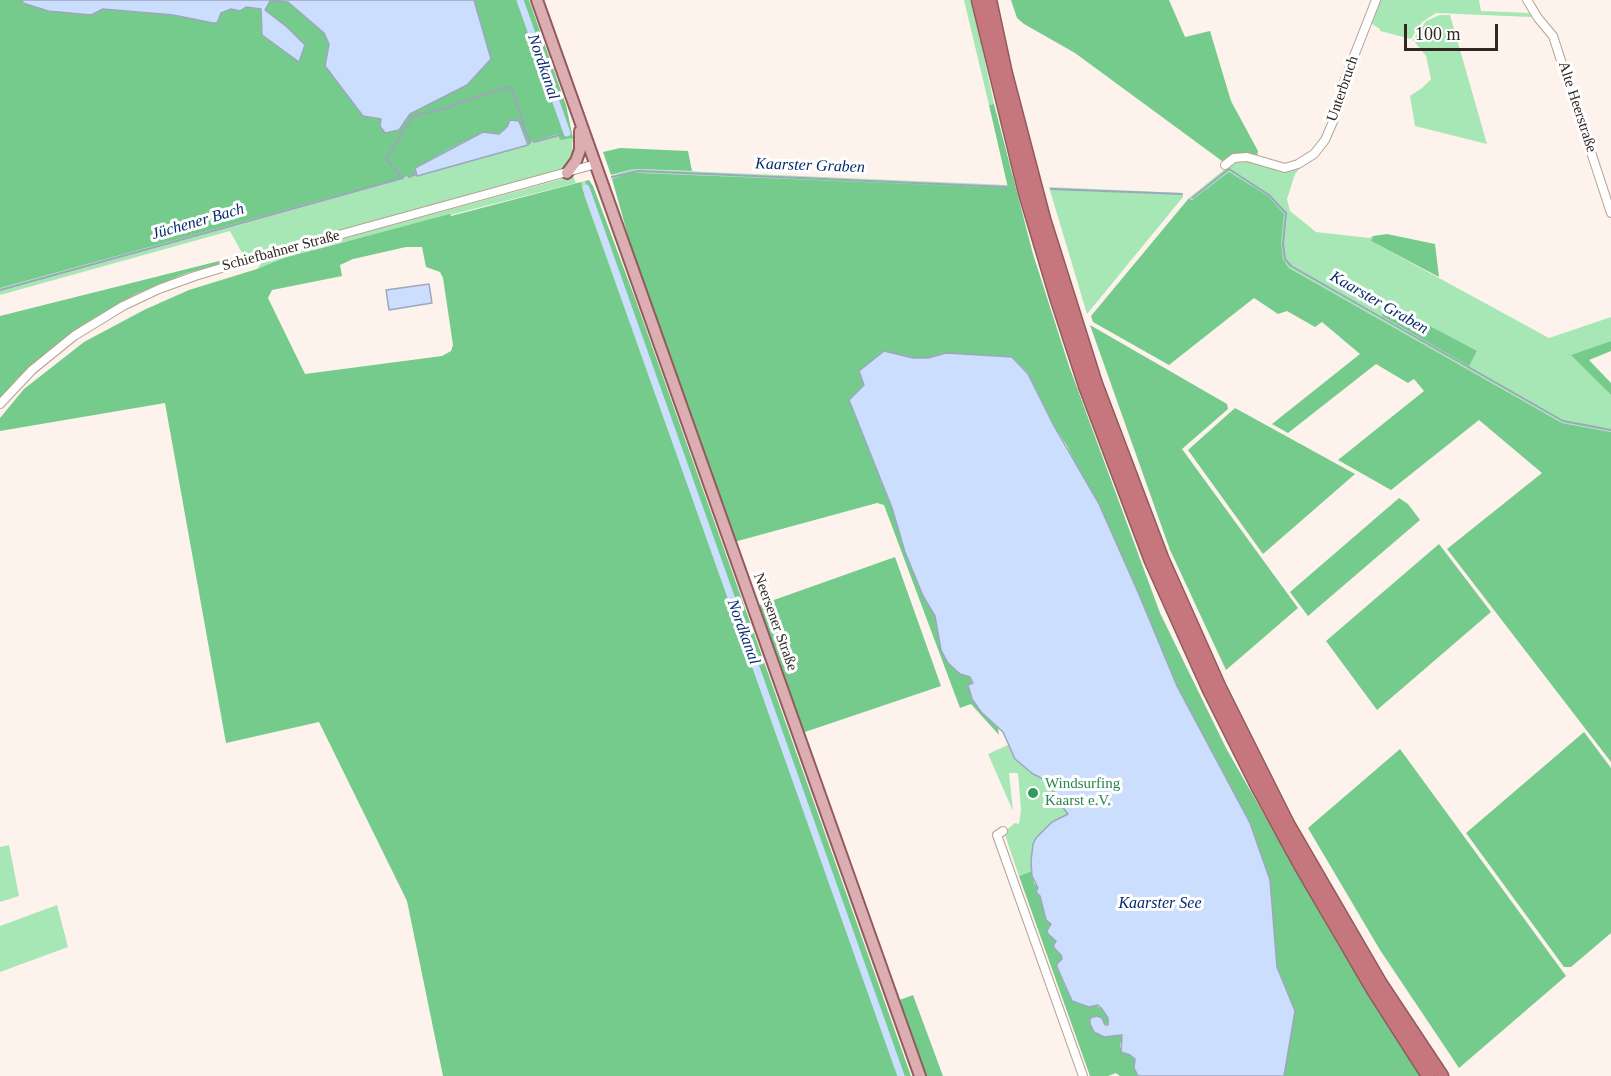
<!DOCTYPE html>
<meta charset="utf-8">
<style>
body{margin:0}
#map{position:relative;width:1611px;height:1076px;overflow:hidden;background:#fdf3ec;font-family:Georgia,serif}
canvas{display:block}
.scale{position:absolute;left:1404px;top:24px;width:94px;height:27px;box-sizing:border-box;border:3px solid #302720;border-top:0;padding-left:8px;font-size:18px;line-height:21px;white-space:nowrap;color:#302720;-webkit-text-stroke:4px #fff;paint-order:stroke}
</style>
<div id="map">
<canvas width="1611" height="1076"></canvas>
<div class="scale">100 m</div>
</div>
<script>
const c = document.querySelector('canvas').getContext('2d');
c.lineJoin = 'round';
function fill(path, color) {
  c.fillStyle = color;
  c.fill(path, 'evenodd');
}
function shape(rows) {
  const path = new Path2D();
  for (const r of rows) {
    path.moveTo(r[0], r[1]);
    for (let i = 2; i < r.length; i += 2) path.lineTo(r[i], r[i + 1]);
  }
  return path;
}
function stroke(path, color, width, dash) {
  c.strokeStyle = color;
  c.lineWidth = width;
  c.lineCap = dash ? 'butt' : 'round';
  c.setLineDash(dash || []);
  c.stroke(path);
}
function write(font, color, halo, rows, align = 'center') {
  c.font = font + ' Georgia,serif';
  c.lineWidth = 6;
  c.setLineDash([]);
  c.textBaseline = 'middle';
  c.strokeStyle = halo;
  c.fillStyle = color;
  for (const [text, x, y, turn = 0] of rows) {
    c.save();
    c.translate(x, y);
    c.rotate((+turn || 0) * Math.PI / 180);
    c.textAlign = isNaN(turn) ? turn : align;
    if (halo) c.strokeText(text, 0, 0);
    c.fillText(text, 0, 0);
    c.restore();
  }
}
const green = shape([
 [964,0,972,0,994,104,989,105],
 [1379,0,1479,0,1481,11,1529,13,1532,17,1436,13,1422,22,1411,39,1380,31,1380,29,1369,22],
 [1440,15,1450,15,1487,144,1415,126,1410,96,1422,88,1431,79,1426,56,1413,40,1426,21],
 [558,134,560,139,573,138,572,145,574,156,570,166,553,172,248,256,246,254,243,255,230,231,0,295,0,288,416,174,418,176,528,145,528,143],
 [1244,159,1285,171,1303,164,1295,174,1287,199,1290,211,1316,232,1369,238,1373,236,1371,241,1549,338,1611,317,1611,341,1572,355,1611,395,1611,432,1562,423,1289,268,1283,259,1280,243,1284,214,1189,198,1236,160],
 [1382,316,1477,351,1469,365],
 [638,169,1008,185,1009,189,642,173,630,173,612,179,611,176,629,170],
 [573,176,576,183,320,248,257,269,264,260],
 [593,179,598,187,917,1076,914,1076,638,300],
 [585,181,588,186,904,1076,898,1076,585,197,581,182],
 [1049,187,1183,193,1183,197,1087,314],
 [1010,744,1015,759,1033,774,1043,779,1056,794,1061,805,1068,814,1052,822,1036,838,1033,844,1032,871,1019,876,1004,832,1015,823,1019,824,1021,810,1018,773,1009,773,1013,811,988,754],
 [9,845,19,896,0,902,0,847],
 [57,905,68,947,0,972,0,926]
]);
const forest = shape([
 [0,0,22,0,23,3,91,15,103,9,173,15,213,23,217,23,221,13,231,9,240,11,246,7,262,9,305,45,287,27,264,10,270,1,288,2,324,33,329,44,381,119,399,130,410,114,467,85,491,59,474,0,529,0,566,105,573,138,560,140,558,134,528,143,519,121,498,134,483,132,449,149,415,168,416,174,0,288],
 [1011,0,1169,0,1185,37,1210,31,1231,101,1258,151,1257,157,1222,161,1075,53,1024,24,1017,18],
 [994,104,1033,254,1069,366,1160,613,1226,748,1341,950,1422,1076,1284,1076,1295,1011,1277,967,1270,880,1250,823,1177,686,1138,592,1067,446,1054,426,1028,373,1012,357,946,353,928,358,913,358,884,351,864,385,849,400,892,508,905,552,923,596,935,616,941,650,970,677,981,712,998,728,999,735,971,704,960,708,884,505,877,503,734,542,636,264,612,179,630,173,642,173,1008,188,989,105],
 [620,148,688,151,692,171,638,169,629,170,611,175,603,152],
 [1229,172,1268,196,1284,214,1281,243,1283,259,1289,268,1562,423,1611,432,1611,762,1447,549,1542,473,1479,420,1391,490,1338,460,1424,391,1414,379,1408,383,1376,364,1288,433,1272,424,1360,354,1322,322,1315,327,1287,311,1278,314,1254,298,1169,365,1093,322,1091,316,1189,198,1192,200],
 [589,180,593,186,636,301,911,1076,904,1076,885,1024,585,181],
 [581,182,585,197,898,1076,443,1076,407,901,319,722,226,743,165,403,0,431,0,418,24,389,84,342,144,310,189,290,257,269,284,258,450,214,451,216],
 [406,247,422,247,426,267,440,272,443,278,453,345,451,351,442,356,305,374,268,298,272,290,342,276,340,265,353,259],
 [1387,234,1435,244,1439,277,1371,241,1373,236],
 [243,255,242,258,187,273,136,294,81,326,18,378,0,399,0,316],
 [1388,304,1477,351,1469,366,1382,316],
 [1090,325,1227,404,1228,409,1182,449,1298,608,1226,670,1170,550],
 [1611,341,1611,351,1589,360,1611,383,1611,395,1571,355],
 [1235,408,1355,474,1263,554,1188,450],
 [1399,498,1408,504,1420,520,1308,616,1290,592],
 [1439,544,1491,612,1377,710,1326,641],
 [895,557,941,686,802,733,757,606],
 [1584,732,1611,768,1611,933,1571,967,1564,967,1466,833],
 [1400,749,1566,976,1459,1068,1380,950,1308,828],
 [1032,871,1034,883,1038,888,1046,919,1051,924,1047,931,1056,941,1053,946,1061,955,1062,959,1057,964,1057,967,1065,987,1102,1009,1108,1018,1108,1025,1091,1018,1090,1024,1094,1032,1113,1036,1122,1035,1120,1047,1135,1059,1134,1068,1138,1076,1120,1076,1116,1073,1108,1076,1090,1076,1019,876],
 [913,995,943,1076,926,1076,918,1059,897,1001]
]);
const water = shape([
 [22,0,474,0,491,59,467,85,410,114,399,130,385,133,380,126,381,119,363,116,325,66,329,44,324,33,288,2,270,1,265,10,287,27,305,45,299,62,262,35,261,9,246,7,240,11,231,9,221,13,217,23,213,23,173,15,103,9,91,15,48,11,23,3,22,0],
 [510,120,519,121,528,145,417,176,415,168,483,132,499,134,507,127,510,120],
 [429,284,432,303,389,310,386,290,429,284],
 [884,351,913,358,928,358,946,353,1012,357,1028,374,1054,426,1099,504,1138,592,1177,686,1250,823,1270,880,1277,967,1295,1011,1284,1076,1138,1076,1134,1068,1135,1059,1130,1055,1121,1052,1122,1035,1104,1037,1094,1032,1090,1024,1090,1018,1097,1016,1102,1018,1105,1025,1108,1025,1108,1018,1102,1009,1098,1005,1089,1007,1072,1001,1057,967,1057,964,1062,959,1061,955,1055,949,1053,946,1056,941,1048,934,1047,931,1051,924,1046,920,1040,896,1036,892,1038,888,1032,876,1031,861,1033,844,1036,838,1052,822,1068,814,1061,805,1056,794,1043,779,1033,774,1015,759,1003,732,981,712,972,699,968,685,973,683,970,677,960,674,948,663,941,650,935,616,923,596,905,552,892,508,849,400,864,385,859,371,884,351]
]);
const stream = shape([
 [534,142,567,133],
 [387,156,413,117,419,114,444,109,491,92,511,87,530,143,528,144],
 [409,177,416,174],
 [612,177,638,171,1007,187],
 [586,188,591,186],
 [1051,189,1182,194],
 [1192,198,1229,169,1269,195,1286,213,1283,244,1285,259,1291,266,1563,421,1611,430],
 [0,290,403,178,385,158],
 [631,326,634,325]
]);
const canal = shape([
 [520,0,567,133],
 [586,188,901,1076]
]);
const minor = shape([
 [1527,0,1538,18,1553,36,1611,213],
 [1225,165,1234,158,1247,157,1285,168,1298,164,1314,154,1325,140,1335,117,1345,79,1376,0],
 [0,404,32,370,74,336,123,306,159,289,195,276,248,260,596,164],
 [1003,831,997,835,1083,1076]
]);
const major = shape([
 [537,0,920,1076],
 [567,173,576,161,580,150,580,131]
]);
const highway = shape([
 [978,0,1025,193,1057,300,1085,386,1151,561,1209,690,1258,788,1300,865,1373,990,1428,1076],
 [990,0,1006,74,1044,219,1096,384,1162,558,1219,686,1288,824,1381,984,1442,1076]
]);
const markers = [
 [1033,793,6,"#2e9e5b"]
];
const streetNames = [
 ["Unterbruch",1343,89,-71],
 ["Alte Heerstraße",1577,107,72],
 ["Schiefbahner Straße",281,251,-15],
 ["Neersener Straße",775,622,70]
];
const leisureNames = [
 ["Windsurfing",1045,784],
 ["Kaarst e.V.",1045,801]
];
const waterNames = [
 ["Nordkanal",543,67,71],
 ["Kaarster Graben",810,166,2],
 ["Jüchener Bach",198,222,-16],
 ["Kaarster Graben",1379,303,30],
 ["Nordkanal",743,632,70],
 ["Kaarster See",1160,904]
];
fill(green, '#a6e7b5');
fill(forest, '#74cb8c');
fill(water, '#cbdefe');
stroke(water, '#9ca7bb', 1.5);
stroke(stream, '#9ca7bb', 2);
stroke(canal, '#cbdefe', 7);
stroke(minor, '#b8a190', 10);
stroke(major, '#915b5c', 14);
stroke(highway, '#915b5c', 15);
stroke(minor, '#fff', 8);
stroke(major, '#dcadb1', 10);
stroke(highway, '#c5777d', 12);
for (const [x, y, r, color] of markers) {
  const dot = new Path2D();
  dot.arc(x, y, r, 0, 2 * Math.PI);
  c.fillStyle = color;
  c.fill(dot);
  stroke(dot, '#fff', 2);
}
write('15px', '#302720', '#fff', streetNames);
write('15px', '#27864d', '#fff', leisureNames, 'left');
write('italic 16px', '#062b6e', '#fff', waterNames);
</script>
